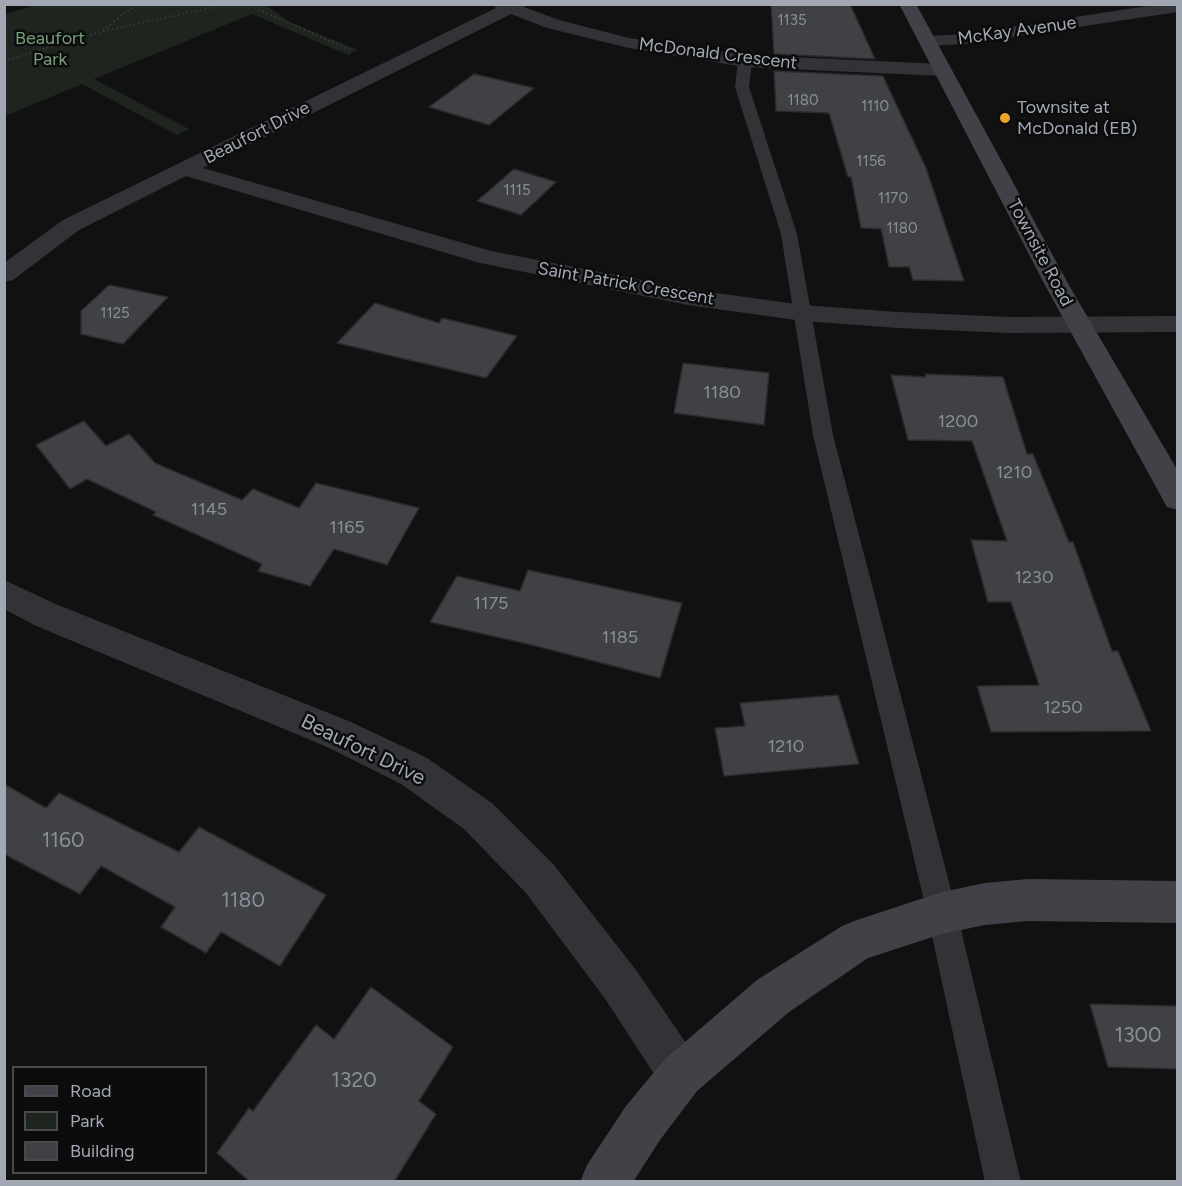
<!DOCTYPE html>
<style>
body{margin:0}
#map{position:relative;width:1182px;height:1186px;overflow:hidden;background:#111112;font-family:Figtree,sans-serif}
canvas{display:block}
.frame{position:absolute;inset:0;border:6px solid #a2a8b3;pointer-events:none}
.legend{position:absolute;left:12px;top:1066px;width:195px;height:108px;box-sizing:border-box;background:#0c0c0d;border:2px solid #484a4f;margin:0;padding:8px 10px;list-style:none;font-size:18px;color:#a2a8b3}
.legend li{display:flex;align-items:center;gap:12px;height:30px}
.legend b{width:30px;border:2px solid #484a4f}
</style>
<div id="map">
<canvas width="1182" height="1186"></canvas>
<div class="frame"></div>
<ul class="legend">
<li><b style="height:8px;background:#404247"></b>Road</li>
<li><b style="height:16px;background:#1d251e"></b>Park</li>
<li><b style="height:16px;background:#404145"></b>Building</li>
</ul>
</div>
<script>
const c = document.querySelector('canvas').getContext('2d');
c.lineJoin = 'round';
function fill(path, color) {
  c.fillStyle = color;
  c.fill(path, 'evenodd');
}
function shape(rows) {
  const path = new Path2D();
  for (const r of rows) {
    path.moveTo(r[0], r[1]);
    for (let i = 2; i < r.length; i += 2) path.lineTo(r[i], r[i + 1]);
  }
  return path;
}
function stroke(path, color, width, dash) {
  c.strokeStyle = color;
  c.lineWidth = width;
  c.lineCap = dash ? 'butt' : 'round';
  c.setLineDash(dash || []);
  c.stroke(path);
}
function write(font, color, halo, rows, align = 'center') {
  c.font = font + ' Figtree,sans-serif';
  c.lineWidth = 5;
  c.setLineDash([]);
  c.textBaseline = 'middle';
  c.strokeStyle = halo;
  c.fillStyle = color;
  for (const [text, x, y, turn = 0] of rows) {
    c.save();
    c.translate(x, y);
    c.rotate((+turn || 0) * Math.PI / 180);
    c.textAlign = isNaN(turn) ? turn : align;
    if (halo) c.strokeText(text, 0, 0);
    c.fillText(text, 0, 0);
    c.restore();
  }
}
const green = shape([
 [36,5,266,5,288,21,358,50,348,55,252,14,94,79,189,129,177,135,82,84,5,116,5,14]
]);
const building = shape([
 [771,4,850,4,875,59,774,54,771,4],
 [774,71,883,76,926,168,964,281,913,280,909,267,889,267,881,229,861,228,851,177,848,177,829,113,776,111,774,71],
 [474,74,534,88,489,125,429,107,474,74],
 [514,169,556,182,521,215,477,201,514,169],
 [109,285,168,297,123,344,81,334,81,311,109,285],
 [375,303,439,323,442,318,517,336,486,378,337,343,375,303],
 [683,363,769,373,764,425,674,413,683,363],
 [925,374,1003,377,1027,454,1033,454,1069,542,1073,542,1112,651,1118,651,1151,731,991,732,977,686,1039,685,1011,602,988,602,971,540,1007,541,972,441,908,440,891,375,926,377,925,374],
 [84,421,106,446,129,434,155,463,242,500,253,489,299,508,316,483,419,508,387,565,334,549,310,586,258,571,262,564,153,515,156,512,87,479,70,489,36,445,84,421],
 [528,570,682,603,660,678,528,644,430,622,457,576,520,591,528,570],
 [838,695,859,764,724,776,715,728,745,726,740,703,838,695],
 [4,784,46,808,59,793,179,852,199,827,326,895,280,966,221,932,206,953,161,927,175,907,101,866,80,894,4,854,4,784],
 [371,987,453,1047,419,1101,436,1114,394,1182,250,1182,217,1153,249,1108,253,1111,316,1025,334,1039,371,987],
 [1090,1004,1178,1006,1178,1069,1108,1067,1090,1004]
]);
const path = shape([
 [246,4,350,50],
 [103,31,229,4],
 [4,61,100,32,137,4]
]);
const lane = shape([
 [745,57,752,61,749,87,797,234,833,435,957,913,1021,1182,985,1182,927,913,813,435,781,234,735,87,738,61,745,57]
]);
const street = shape([
 [492,4,526,4,524,7,559,20,629,38,745,55,942,64,951,70,942,76,745,67,629,48,547,28,511,14,203,168,491,251,688,289,803,305,898,312,1009,317,1178,316,1178,332,1009,333,898,328,803,321,688,305,480,263,186,176,79,230,13,280,4,282,4,263,63,220,496,8,492,4],
 [1160,4,1178,4,1178,12,965,44,927,46,918,41,927,36,965,34,1160,4],
 [4,580,58,605,351,722,427,758,492,803,554,865,636,970,697,1059,704,1075,697,1091,681,1098,665,1091,606,1000,526,893,464,829,401,784,325,746,34,625,4,609,4,580]
]);
const secondary = shape([
 [899,4,916,4,1070,287,1178,471,1178,510,1167,507,1046,287,899,4],
 [1028,879,1178,881,1178,923,1028,921,985,925,942,934,868,958,789,1012,697,1091,660,1140,633,1182,580,1182,587,1165,626,1106,665,1059,757,980,842,926,857,920,942,892,985,883,1028,879]
]);
const markers = [
 [1005,118,6,"#eea52d"]
];
const farNumbernames = [
 ["1135",792,21],
 ["1180",803,101],
 ["1110",875,107],
 ["1156",871,162],
 ["1115",517,191],
 ["1170",893,199],
 ["1180",902,229],
 ["1125",115,314]
];
const farStreetnames = [
 ["McKay Avenue",1017,31,-8],
 ["McDonald Crescent",718,54,7],
 ["Beaufort Drive",257,133,-27],
 ["Townsite Road",1040,253,62],
 ["Saint Patrick Crescent",626,284,10]
];
const farParknames = [
 ["Beaufort",50,39],
 ["Park",50,60]
];
const farPoinames = [
 ["Townsite at",1017,108],
 ["McDonald (EB)",1017,129]
];
const numberNames = [
 ["1180",722,393],
 ["1200",958,422],
 ["1210",1014,473],
 ["1145",209,510],
 ["1165",347,528],
 ["1230",1034,578],
 ["1175",491,604],
 ["1185",620,638],
 ["1250",1063,708],
 ["1210",786,747]
];
const streetNames = [
 ["Beaufort Drive",363,750,26]
];
const nearNumbernames = [
 ["1160",63,841],
 ["1180",243,901],
 ["1300",1138,1036],
 ["1320",354,1081]
];
fill(green, '#1d251e');
fill(building, '#404145');
stroke(building, '#2b2b2e', 1.5);
stroke(path, '#383a3e', 2, [1.5, 3]);
fill(lane, '#323337');
fill(street, '#323337');
fill(secondary, '#404247');
for (const [x, y, r, color] of markers) {
  const dot = new Path2D();
  dot.arc(x, y, r, 0, 2 * Math.PI);
  c.fillStyle = color;
  c.fill(dot);
  stroke(dot, '#0c0c0d', 2);
}
write('15px', '#8a8e98', null, farNumbernames);
write('18px', '#a2a8b3', '#0c0c0d', farStreetnames);
write('18px', '#799e7a', '#0c0c0d', farParknames);
write('18px', '#a2a8b3', '#0c0c0d', farPoinames, 'left');
write('18px', '#8a8e98', null, numberNames);
write('21px', '#a2a8b3', '#0c0c0d', streetNames);
write('21px', '#8a8e98', null, nearNumbernames);
</script>
